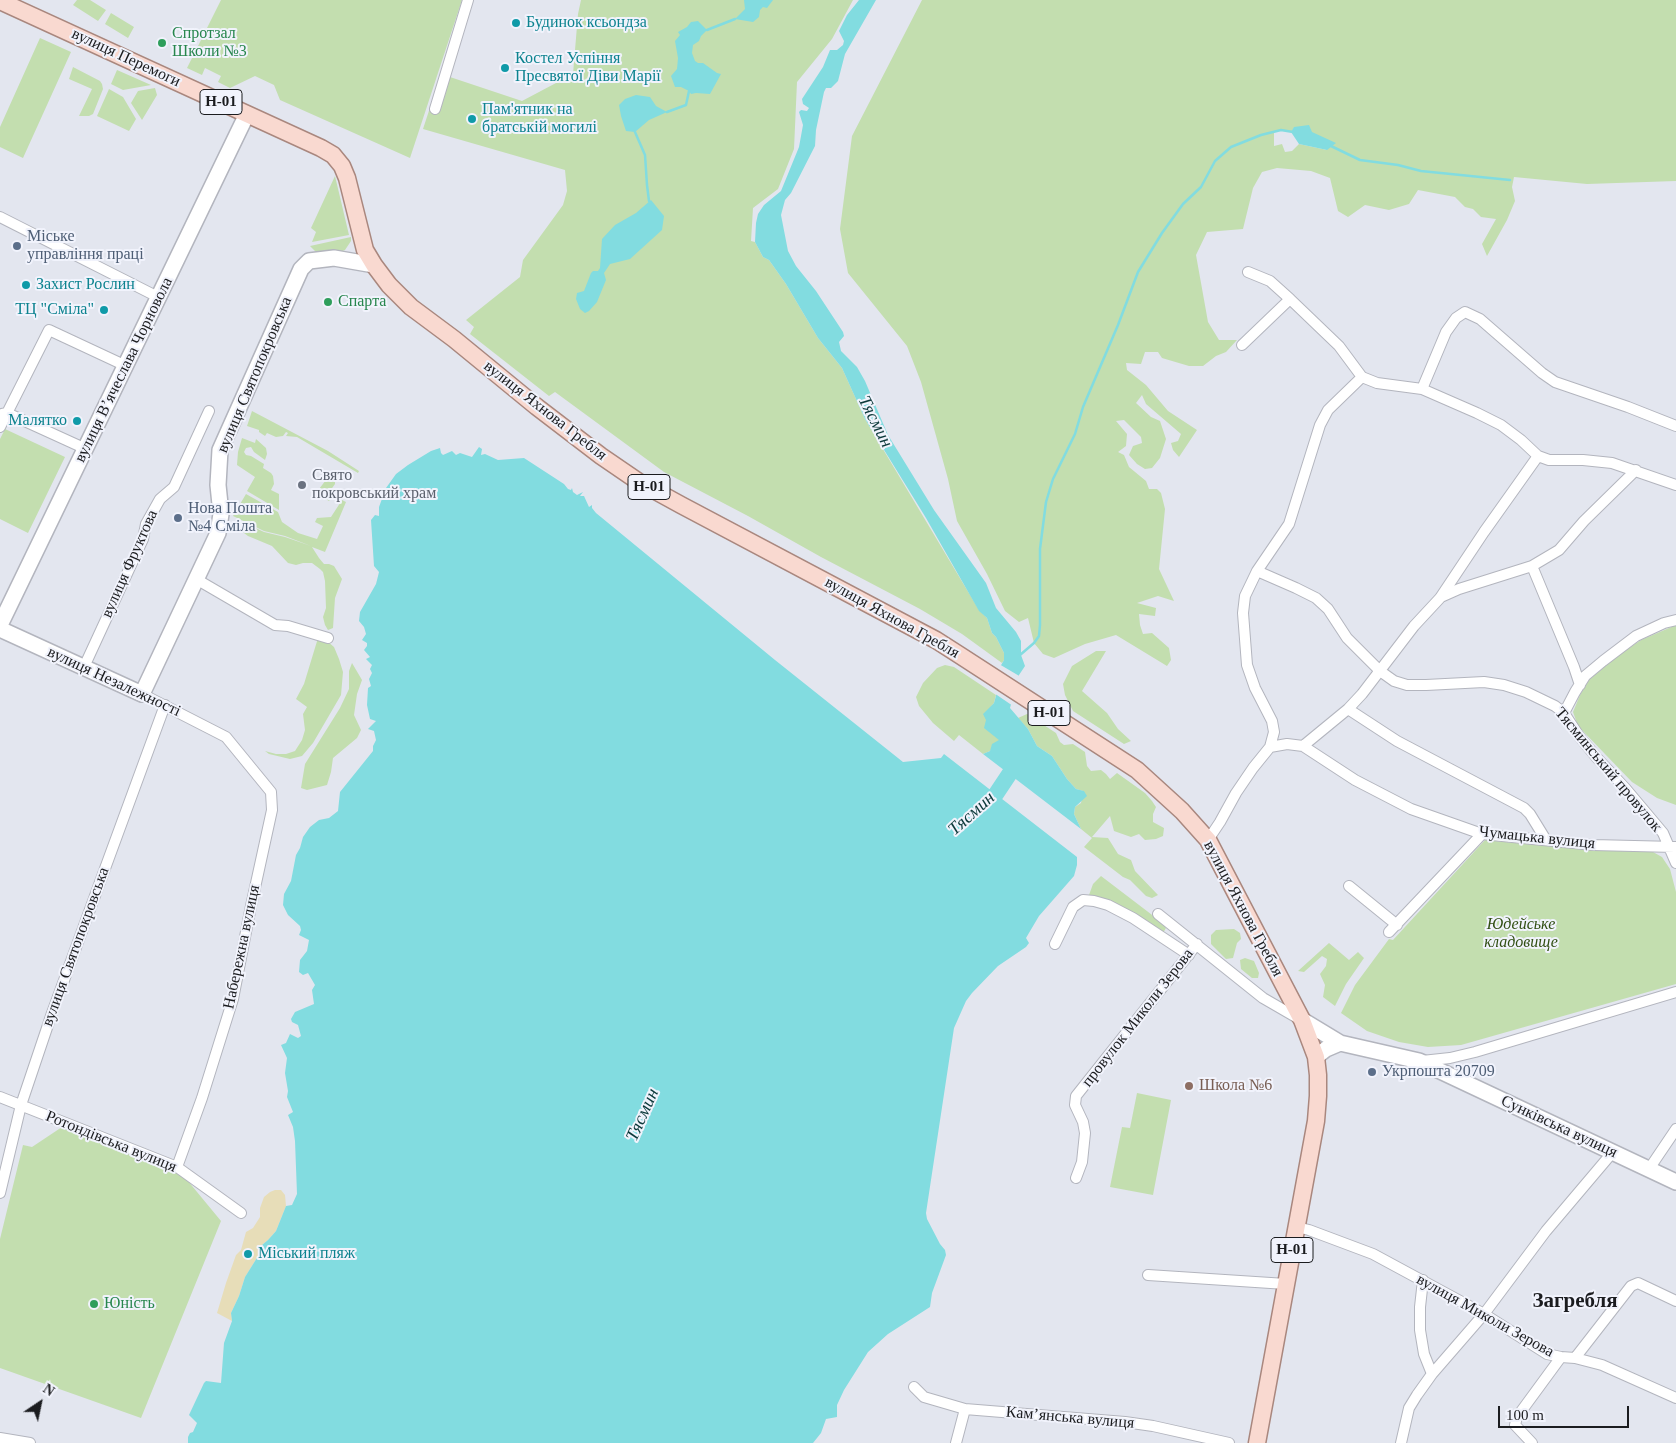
<!DOCTYPE html>
<meta charset="utf-8">
<style>
body{margin:0}
#map{position:relative;width:1676px;height:1443px;overflow:hidden;background:#e3e6ef;font-family:Georgia,serif}
canvas{display:block}
.north{position:absolute;left:15px;top:1378px;width:50px;height:50px;-webkit-text-stroke:4px #f1f3fc;paint-order:stroke;rotate:34deg;font-size:14px;font-weight:700;line-height:20px;text-align:center;color:#1b1c1f}
.north::after{content:'';display:block;margin:auto;width:18px;height:22px;background:#1b1c1f;clip-path:polygon(50% 0,100% 100%,50% 72%,0 100%)}
.scale{position:absolute;left:1498px;top:1406px;width:131px;height:22px;box-sizing:border-box;border:2px solid #1b1c1f;border-top:0;padding-left:6px;font-size:15px;line-height:18px;white-space:nowrap;color:#1b1c1f;-webkit-text-stroke:4px #f1f3fc;paint-order:stroke}
</style>
<div id="map">
<canvas width="1676" height="1443"></canvas>
<div class="north">N</div>
<div class="scale">100 m</div>
</div>
<script>
const c = document.querySelector('canvas').getContext('2d');
c.lineJoin = 'round';
function fill(path, color) {
  c.fillStyle = color;
  c.fill(path, 'evenodd');
}
function shape(rows) {
  const path = new Path2D();
  for (const r of rows) {
    path.moveTo(r[0], r[1]);
    for (let i = 2; i < r.length; i += 2) path.lineTo(r[i], r[i + 1]);
  }
  return path;
}
function stroke(path, color, width, dash) {
  c.strokeStyle = color;
  c.lineWidth = width;
  c.lineCap = dash ? 'butt' : 'round';
  c.setLineDash(dash || []);
  c.stroke(path);
}
function write(font, color, halo, rows, align = 'center') {
  c.font = font + ' Georgia,serif';
  c.lineWidth = 4;
  c.setLineDash([]);
  c.textBaseline = 'middle';
  c.strokeStyle = halo;
  c.fillStyle = color;
  for (const [text, x, y, turn = 0] of rows) {
    c.save();
    c.translate(x, y);
    c.rotate((+turn || 0) * Math.PI / 180);
    c.textAlign = isNaN(turn) ? turn : align;
    if (halo) c.strokeText(text, 0, 0);
    c.fillText(text, 0, 0);
    c.restore();
  }
}
const green = shape([
 [77,0,90,0,106,10,98,21,73,5],
 [221,0,462,0,410,158,280,100,274,85,255,76,230,88,218,82,221,76,205,68,202,75,187,68],
 [581,0,853,0,832,39,797,82,794,149,778,189,753,208,751,241,755,242,763,257,769,260,786,284,818,338,842,368,865,419,979,610,987,618,992,633,996,637,1004,653,1004,660,1002,663,962,634,920,609,821,557,748,516,664,472,555,392,549,396,470,334,474,327,466,320,520,277,523,260,563,205,567,191,565,170,423,129,441,74,522,101,573,74,578,14],
 [922,0,1676,0,1676,181,1587,184,1514,177,1512,187,1515,201,1507,220,1487,256,1482,244,1496,219,1481,217,1473,209,1465,207,1455,197,1418,190,1409,204,1389,210,1365,205,1348,217,1338,211,1330,178,1311,171,1277,168,1262,172,1253,188,1243,229,1207,232,1196,255,1208,322,1219,340,1237,340,1226,352,1216,356,1203,366,1189,366,1162,358,1158,352,1145,352,1141,364,1126,363,1127,370,1146,385,1168,411,1197,430,1179,457,1173,450,1171,443,1178,441,1181,434,1146,404,1142,395,1136,403,1151,417,1160,421,1166,439,1160,458,1152,468,1145,469,1137,464,1129,455,1133,446,1142,443,1141,437,1124,420,1116,421,1127,434,1126,446,1118,452,1124,455,1129,467,1146,481,1149,489,1157,489,1161,493,1165,509,1159,569,1174,601,1158,596,1137,603,1156,608,1155,616,1139,614,1140,625,1143,634,1152,633,1169,648,1171,660,1167,666,1116,635,1085,644,1054,658,1043,654,1034,643,1028,618,1019,622,1005,611,987,574,957,521,948,479,921,382,907,346,848,273,840,229,852,136],
 [1295,127,1327,150,1299,144,1292,151,1285,152,1282,144,1274,146,1274,132,1281,130,1291,132],
 [111,13,134,27,128,38,105,24],
 [40,38,71,52,23,158,0,147,0,127],
 [73,67,100,81,102,84,103,89,93,114,89,116,79,116,92,89,69,79],
 [117,70,151,85,123,90,111,84],
 [155,88,157,95,142,120,131,103,138,91],
 [109,89,123,97,136,119,129,131,97,116],
 [335,176,349,235,312,242,316,232,311,228],
 [351,237,351,241,345,250,335,254,320,253,315,251,310,246],
 [252,411,328,451,359,471,358,473,297,437,286,436,288,433,286,432,283,436,276,437,267,433,265,436,259,432,259,430,247,426],
 [5,429,65,457,28,533,0,519,0,439],
 [242,438,255,443,256,439,266,448,267,454,265,460,254,452,251,447,246,448,244,452,246,455,251,456,264,464,263,468,271,473,273,476,274,484,271,490,279,494,279,510,247,491,255,477,237,465,238,452],
 [329,476,335,480,335,484,330,491,334,493,329,501,316,493],
 [246,494,278,512,282,522,298,533,317,539,323,526,315,522,317,518,331,517,342,500,346,502,325,552,312,547,319,558,324,564,329,564,334,566,342,579,335,598,333,628,328,630,325,625,323,617,326,608,325,581,323,572,320,569,312,563,303,563,296,565,288,563,272,546,248,536,240,530,243,522,264,532,285,537,311,546,285,536,264,531,233,516],
 [1676,625,1676,805,1657,798,1632,782,1578,726,1573,712,1580,695,1589,680,1616,657,1641,640],
 [318,638,327,641,334,647,339,659,343,672,341,695,313,743,302,756,290,759,269,754,265,751,276,754,286,754,295,751,302,740,305,730,303,714,307,707,296,699,304,684],
 [1096,651,1106,651,1082,691,1107,713,1118,729,1131,741,1124,744,1073,711,1065,695,1063,684,1072,666],
 [352,663,362,680,357,694,354,715,361,730,357,738,333,758,331,772,327,785,307,790,301,788,305,764,340,708,349,689,349,671],
 [945,665,954,667,996,695,994,703,989,709,1000,740,990,751,983,754,959,735,954,741,933,723,919,706,916,697,923,683,937,668],
 [1027,714,1056,733,1060,742,1064,745,1073,744,1085,752,1087,766,1091,771,1101,770,1106,774,1110,779,1117,773,1145,793,1152,801,1156,807,1153,814,1153,822,1164,828,1163,836,1156,839,1145,840,1139,834,1131,837,1114,831,1110,816,1092,837,1108,838,1118,854,1131,860,1135,871,1158,895,1152,898,1146,896,1130,880,1123,877,1084,847,1092,838,1081,829,1074,814,1075,807,1081,803,1083,791,1076,789,1067,779,1052,756,1037,746,1028,729,1018,718],
 [1485,840,1587,850,1653,852,1662,857,1670,869,1676,892,1676,984,1461,1045,1428,1047,1399,1042,1367,1031,1341,1013,1355,985,1389,939,1393,940],
 [1101,876,1160,921,1166,928,1163,933,1109,901,1089,895,1093,884],
 [1234,929,1240,933,1241,939,1237,943,1233,958,1226,959,1211,944,1211,935,1216,930],
 [1329,943,1349,960,1358,952,1364,958,1346,984,1335,1006,1323,997,1325,985,1320,974,1326,966,1327,959,1322,956,1304,972,1298,971],
 [1245,958,1254,961,1259,973,1258,978,1252,978,1241,969,1240,960],
 [1137,1093,1171,1100,1153,1195,1110,1187,1122,1127,1130,1128],
 [62,1127,183,1175,221,1221,141,1418,0,1368,0,1239,23,1145,32,1147]
]);
const sand = shape([
 [275,1190,281,1190,285,1195,286,1206,276,1231,268,1240,262,1245,260,1253,245,1277,239,1296,231,1313,232,1321,217,1313,226,1283,236,1255,241,1250,246,1232,253,1228,260,1217,260,1208,264,1197,270,1192]
]);
const water = shape([
 [744,0,773,0,767,8,763,7,760,10,759,17,753,22,735,19,745,9],
 [859,0,876,0,845,54,838,81,831,88,826,88,824,92,816,130,815,146,791,193,785,200,781,215,788,251,796,266,816,291,843,332,844,336,839,342,841,351,857,367,865,381,888,435,934,510,986,583,996,608,1016,632,1021,641,1021,655,1025,666,1019,675,1010,708,1028,729,1037,746,1052,756,1067,779,1076,789,1084,791,1087,796,1075,807,1074,814,1081,829,983,754,990,751,992,744,999,740,984,728,986,720,983,714,994,703,1003,670,1000,667,1004,660,1004,653,996,637,992,633,987,618,979,611,926,518,865,419,842,368,818,338,786,284,769,260,763,257,755,242,756,223,758,214,764,205,781,191,799,147,803,125,799,112,801,110,807,111,809,108,803,104,802,99,823,67,830,50,837,50,843,45,844,41,839,31,847,15],
 [698,21,707,30,701,36,699,41,693,45,692,53,695,61,698,63,703,63,717,73,721,74,710,94,696,93,691,94,689,91,681,87,675,87,671,76,677,69,678,58,675,41,680,35,678,32,687,27,691,22],
 [636,95,650,97,656,106,667,112,649,120,635,132,626,131,621,116,619,105,625,99],
 [1309,125,1312,132,1336,143,1327,150,1299,144,1291,132,1294,127],
 [651,200,664,216,662,230,630,259,610,264,604,273,606,280,597,302,589,311,585,313,580,309,576,299,577,293,584,291,591,273,593,271,598,271,600,268,602,239,615,225,636,213],
 [479,447,482,449,481,455,485,454,498,460,524,458,564,484,568,489,571,490,572,488,573,492,577,495,583,492,580,496,584,496,589,507,592,505,592,508,596,513,775,660,903,762,941,758,944,754,1077,857,1077,865,1074,876,1039,916,1026,938,1029,943,1026,947,998,966,972,993,966,1001,954,1028,926,1213,927,1219,940,1244,945,1250,946,1255,932,1293,930,1307,888,1334,868,1352,844,1390,837,1405,837,1417,826,1419,821,1433,813,1443,188,1443,188,1437,190,1433,193,1432,197,1423,189,1415,204,1383,206,1381,221,1383,224,1343,232,1321,231,1313,239,1296,245,1277,260,1253,262,1245,268,1240,276,1231,286,1206,292,1205,297,1194,295,1141,293,1127,288,1115,293,1112,287,1097,288,1091,285,1073,287,1058,281,1045,286,1043,290,1034,298,1038,301,1036,298,1025,292,1022,291,1019,295,1012,314,1004,312,990,315,985,308,973,303,975,299,972,300,960,307,951,309,940,299,935,301,930,300,926,288,915,283,905,284,894,291,881,296,855,300,848,303,837,310,827,319,820,329,818,338,811,340,792,373,751,373,746,376,740,374,731,368,729,376,721,370,719,367,705,368,688,371,686,369,679,372,673,370,669,372,665,366,659,370,657,364,650,367,646,367,643,362,640,366,634,364,627,359,621,360,612,376,584,379,572,374,566,371,520,375,515,379,516,379,507,386,488,396,474,408,465,431,451,440,448,441,453,443,455,452,451,456,455,460,453,472,457]
]);
const pier = shape([
 [999,664,1021,677,1013,706,994,693,1000,670,998,667]
]);
const stream = shape([
 [707,30,735,19],
 [667,112,686,105,689,91],
 [635,132,645,155,647,185,649,201],
 [1331,146,1360,160,1398,165,1421,171,1510,180],
 [1020,655,1034,643,1039,636,1040,625,1040,549,1046,502,1053,479,1075,434,1083,407,1118,325,1138,272,1162,233,1183,204,1201,187,1215,161,1231,147,1261,135,1281,130,1293,132]
]);
const river = shape([
 [979,809,996,794,1016,764,1019,755]
]);
const street = shape([
 [435,109,468,0],
 [0,217,158,297],
 [1248,272,1270,281,1290,299,1339,346,1362,377,1377,383,1422,389,1477,413,1501,425,1521,440,1538,456,1549,460,1583,460,1612,463,1676,485],
 [1242,345,1290,299],
 [1422,389,1446,332,1456,318,1465,312,1480,319,1542,373,1555,382,1628,407,1676,426],
 [2,414,7,413,86,449],
 [0,427,49,330,124,365],
 [1532,566,1574,667,1580,685],
 [1257,571,1296,588,1316,598,1328,609,1347,638,1380,671,1394,681,1407,685,1426,685,1484,682,1504,685,1526,692,1555,706,1564,713,1579,736,1597,758,1626,789,1663,833,1676,863],
 [196,579,275,625,288,626,328,638],
 [1441,597,1459,589,1532,566,1559,550,1584,521,1636,470],
 [84,667,143,539,146,524,160,499,174,487,209,411],
 [142,694,226,737,271,792,272,810,251,906,233,999,202,1098,177,1167],
 [1348,709,1397,741,1524,808,1530,814,1546,840],
 [1564,713,1575,692,1585,676,1603,661,1636,636,1664,623,1676,620],
 [1303,746,1348,709,1362,694,1414,626,1440,598,1484,532,1538,456],
 [1270,747,1287,744,1303,746,1355,780,1411,809,1482,834,1593,845,1675,847],
 [1208,840,1220,822,1236,793,1253,768,1270,747,1274,732,1272,721,1255,688,1247,665,1243,613,1245,596,1257,571,1289,524,1320,425,1328,410,1362,377],
 [1349,886,1397,925],
 [1158,914,1263,998,1301,1020],
 [1389,932,1482,834],
 [1055,944,1073,907,1083,900,1094,901,1108,905,1133,918,1189,955],
 [1422,1061,1450,1058,1475,1052,1676,992],
 [0,1097,177,1167,241,1213],
 [1649,1169,1676,1129],
 [1076,1178,1082,1162,1085,1133,1083,1122,1075,1105,1076,1096,1197,944],
 [0,1193,21,1105,52,1013,165,705],
 [1297,1227,1309,1230,1373,1254,1484,1314,1547,1354,1561,1357,1575,1358,1602,1365,1676,1398],
 [1148,1275,1286,1284],
 [1423,1280,1420,1307,1420,1330,1424,1354,1432,1374],
 [1575,1358,1631,1286,1638,1283,1676,1301],
 [914,1387,924,1397,965,1409,1125,1422,1153,1426,1229,1443],
 [0,1438,30,1443],
 [956,1443,965,1409],
 [1401,1443,1409,1408,1417,1395,1432,1374,1484,1314,1546,1231,1612,1153],
 [1532,1443,1515,1425,1517,1417,1561,1357]
]);
const secondary = shape([
 [0,625,247,114],
 [0,629,142,694,218,533,221,514,218,485,220,450,301,269,309,261,334,258,374,265],
 [1302,1020,1340,1043,1419,1061,1676,1182],
 [1316,1057,1326,1049,1340,1043]
]);
const primary = shape([
 [0,1,321,148,333,155,342,166,347,178,365,250,374,265,389,285,411,307,454,339,537,407,601,456,639,482,681,505,936,640,961,656,1137,770,1182,811,1208,840,1302,1020,1316,1057,1318,1075,1318,1096,1316,1121,1257,1443]
]);
const markers = [
 [516,23,5,"#0f9aa8"],
 [162,43,5,"#2e9e5b"],
 [505,68,5,"#0f9aa8"],
 [472,119,5,"#0f9aa8"],
 [17,246,5,"#5c6f8a"],
 [26,285,5,"#0f9aa8"],
 [328,302,5,"#2e9e5b"],
 [104,310,5,"#0f9aa8"],
 [77,421,5,"#0f9aa8"],
 [302,485,5,"#6b7280"],
 [178,518,5,"#5c6f8a"],
 [1372,1072,5,"#5c6f8a"],
 [1189,1086,5,"#8d6e63"],
 [248,1254,5,"#0f9aa8"],
 [94,1304,5,"#2e9e5b"]
];
const shields = [
 [221,102,42],
 [649,487,42],
 [1049,713,42],
 [1292,1250,42]
];
const shieldNames = [
 ["Н-01",221,102],
 ["Н-01",649,487],
 ["Н-01",1049,713],
 ["Н-01",1292,1250]
];
const cultureNames = [
 ["Будинок ксьондза",526,23],
 ["Костел Успіння",515,59],
 ["Пресвятої Діви Марії",515,77],
 ["Пам'ятник на",482,110],
 ["братській могилі",482,128],
 ["Захист Рослин",36,285],
 ["ТЦ \"Смiла\"",94,310,"right"],
 ["Малятко",67,421,"right"],
 ["Міський пляж",258,1254]
];
const leisureNames = [
 ["Спротзал",172,34],
 ["Школи №3",172,52],
 ["Спарта",338,302],
 ["Юність",104,1304]
];
const streetNames = [
 ["вулиця Перемоги",126,58,25],
 ["вулиця Вʼячеслава Чорновола",124,370,-64],
 ["вулиця Святопокровська",255,375,-67],
 ["вулиця Яхнова Гребля",545,411,38],
 ["вулиця Фруктова",130,564,-66],
 ["вулиця Яхнова Гребля",892,618,29],
 ["вулиця Незалежності",114,682,25],
 ["Тясминський провулок",1608,770,50],
 ["Чумацька вулиця",1537,838,6],
 ["вулиця Яхнова Гребля",1243,909,62],
 ["вулиця Святопокровська",76,947,-70],
 ["Набережна вулиця",242,947,-78],
 ["провулок Миколи Зерова",1138,1018,-52],
 ["Сунківська вулиця",1559,1127,25],
 ["Ротондівська вулиця",111,1142,22],
 ["вулиця Миколи Зерова",1485,1316,29],
 ["Камʼянська вулиця",1070,1418,5]
];
const serviceNames = [
 ["Міське",27,237],
 ["управління праці",27,255],
 ["Нова Пошта",188,509],
 ["№4 Сміла",188,527],
 ["Укрпошта 20709",1382,1072]
];
const worshipNames = [
 ["Свято",312,476],
 ["покровський храм",312,494]
];
const parkNames = [
 ["Юдейське",1521,925],
 ["кладовище",1521,943]
];
const educationNames = [
 ["Школа №6",1199,1086]
];
const waterNames = [
 ["Тясмин",875,422,63],
 ["Тясмин",972,814,-42],
 ["Тясмин",643,1115,-66]
];
const districtNames = [
 ["Загребля",1575,1302]
];
fill(green, '#c3deaf');
fill(sand, '#e7ddb8');
fill(water, '#82dce0');
fill(pier, '#e3e6ef');
stroke(stream, '#82dce0', 2.5);
stroke(river, '#82dce0', 16);
stroke(street, '#b3b5be', 12);
stroke(secondary, '#b3b5be', 18);
stroke(primary, '#a9877e', 19);
stroke(street, '#fff', 10);
stroke(secondary, '#fff', 15);
stroke(primary, '#f9d9d0', 16);
for (const [x, y, r, color] of markers) {
  const dot = new Path2D();
  dot.arc(x, y, r, 0, 2 * Math.PI);
  c.fillStyle = color;
  c.fill(dot);
  stroke(dot, '#f1f3fc', 2);
}
for (const [x, y, w] of shields) {
  const box = new Path2D();
  box.roundRect(x - w / 2, y - 12.5, w, 25, 4);
  c.fillStyle = '#f1f3fc';
  c.fill(box);
  stroke(box, '#1b1c1f', 1);
}
write('bold 15px', '#1b1c1f', null, shieldNames);
write('16px', '#0d838f', '#f1f3fc', cultureNames, 'left');
write('16px', '#27864d', '#f1f3fc', leisureNames, 'left');
write('16px', '#1b1c1f', '#f1f3fc', streetNames);
write('16px', '#4e5e75', '#f1f3fc', serviceNames, 'left');
write('16px', '#5b616d', '#f1f3fc', worshipNames, 'left');
write('italic 16px', '#314f13', '#f1f3fc', parkNames);
write('16px', '#785e54', '#f1f3fc', educationNames, 'left');
write('italic 18px', '#0c393a', '#f1f3fc', waterNames);
write('bold 21px', '#1b1c1f', '#f1f3fc', districtNames);
</script>
